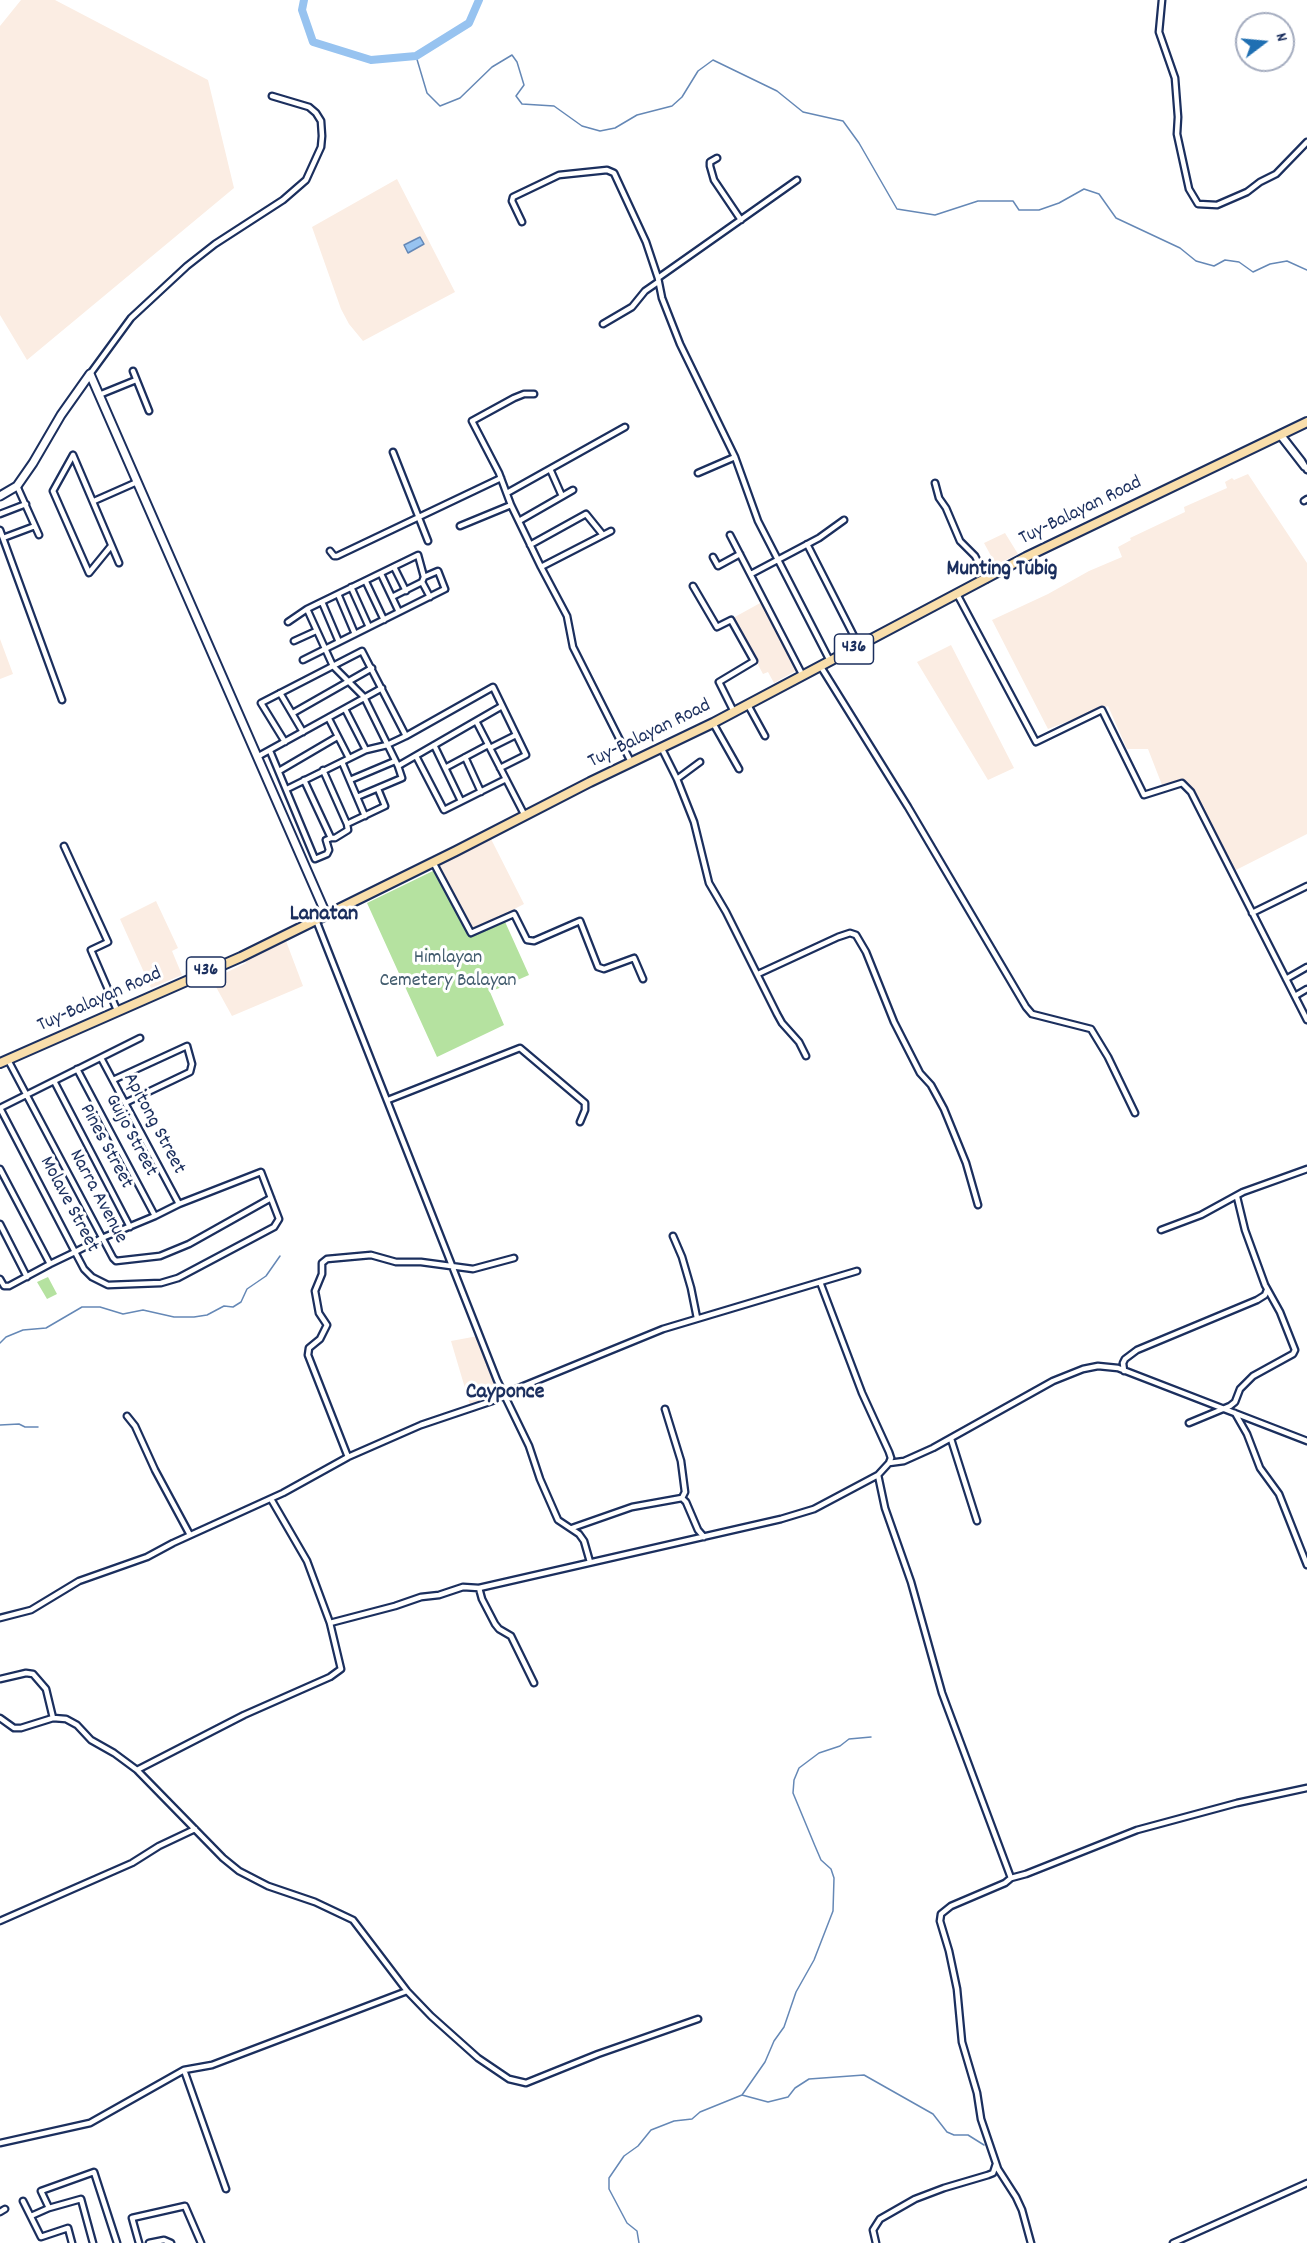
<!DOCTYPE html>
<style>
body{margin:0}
#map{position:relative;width:1307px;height:2243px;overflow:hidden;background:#fff;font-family:Dekko,sans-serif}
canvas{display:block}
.north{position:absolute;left:1235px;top:12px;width:60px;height:60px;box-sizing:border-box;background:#fff;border:2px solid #a4acbf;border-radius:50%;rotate:74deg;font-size:16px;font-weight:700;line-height:24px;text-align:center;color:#1b2f5e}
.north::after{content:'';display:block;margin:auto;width:21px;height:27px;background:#1f6fb2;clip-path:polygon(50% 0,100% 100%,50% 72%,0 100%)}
</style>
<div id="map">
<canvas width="1307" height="2243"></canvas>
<div class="north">N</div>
</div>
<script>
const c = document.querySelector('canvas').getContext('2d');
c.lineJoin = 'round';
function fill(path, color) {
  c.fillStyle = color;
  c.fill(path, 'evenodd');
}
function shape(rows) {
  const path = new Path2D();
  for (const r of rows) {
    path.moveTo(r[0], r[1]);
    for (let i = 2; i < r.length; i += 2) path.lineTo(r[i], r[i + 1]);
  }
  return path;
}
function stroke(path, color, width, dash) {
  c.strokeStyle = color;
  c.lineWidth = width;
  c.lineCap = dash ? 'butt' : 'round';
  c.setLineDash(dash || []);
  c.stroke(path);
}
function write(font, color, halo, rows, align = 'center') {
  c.font = font + ' Dekko,sans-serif';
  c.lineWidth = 6;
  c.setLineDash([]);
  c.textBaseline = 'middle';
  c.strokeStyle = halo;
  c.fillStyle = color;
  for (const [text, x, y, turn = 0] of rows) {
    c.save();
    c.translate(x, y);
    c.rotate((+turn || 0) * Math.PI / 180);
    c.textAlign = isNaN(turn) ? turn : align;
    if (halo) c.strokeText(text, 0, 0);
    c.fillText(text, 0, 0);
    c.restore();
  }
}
const built = shape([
 [21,0,55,0,208,80,234,188,27,360,0,315,0,26],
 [397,179,455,292,363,341,349,324,341,309,312,227],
 [1248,474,1307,563,1307,834,1234,871,1193,791,1181,781,1162,785,1148,749,1127,749,1108,706,1048,729,992,620,1048,594,1089,571,1122,557,1118,547,1131,540,1130,538,1185,512,1184,507,1227,488,1225,482,1232,478,1234,480],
 [1005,533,1018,554,996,565,984,543],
 [762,602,799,669,774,683,768,672,763,674,733,618],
 [0,639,13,674,0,679],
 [951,645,1014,768,988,780,917,662],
 [491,839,524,904,472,931,437,865],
 [156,901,178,948,172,951,182,975,151,988,120,919],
 [286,941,303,986,232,1016,210,976,213,975,217,977,246,963,245,959],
 [478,1336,501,1394,484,1398,470,1405,451,1341]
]);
const green = shape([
 [439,868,471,931,502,915,529,975,490,992,504,1025,437,1057,367,903],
 [48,1277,57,1294,47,1299,37,1282]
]);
const water = shape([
 [420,237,424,244,408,253,404,245,420,237]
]);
const stream = shape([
 [416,56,427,93,440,106,460,98,492,67,512,55,517,62,524,85,516,96,522,104,554,106,582,126,600,131,615,128,637,115,672,106,682,97,698,71,713,60,777,91,803,112,843,121,859,143,897,209,935,215,978,201,1013,201,1019,210,1039,210,1059,203,1084,189,1099,194,1116,218,1180,248,1196,261,1214,266,1225,260,1239,262,1253,272,1270,264,1287,261,1307,270],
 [0,1343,6,1337,23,1330,46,1328,82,1307,100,1307,123,1314,143,1310,174,1317,194,1317,207,1315,224,1306,233,1307,241,1302,247,1289,266,1276,280,1256],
 [0,1425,19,1424,25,1427,38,1427],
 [742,2095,765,2062,774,2041,784,2027,796,1992,814,1960,833,1911,834,1878,831,1869,821,1860,815,1846,793,1793,794,1780,799,1768,819,1753,840,1746,849,1739,871,1737],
 [639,2243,637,2231,627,2223,609,2189,609,2178,624,2156,638,2146,651,2130,674,2121,692,2119,700,2112,742,2095,768,2102,788,2097,795,2088,809,2079,864,2075,933,2114,947,2132,954,2135,968,2135,984,2145]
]);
const river = shape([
 [304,0,302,10,313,42,371,60,416,56,469,23,479,0]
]);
const street = shape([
 [1162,0,1159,32,1175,78,1178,117,1177,134,1189,189,1198,204,1217,205,1247,192,1260,182,1276,174,1307,142],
 [717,158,710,162,710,166,714,180,741,220],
 [522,222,512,201,513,197,559,175,607,170,614,173,646,242,658,278,662,298,680,344,735,457,758,521,830,661],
 [658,278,797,180],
 [603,324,632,307,645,291,658,282],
 [133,371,149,411],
 [90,374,131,318,187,266,215,244,283,200,306,180,321,147,322,136,321,121,316,113,309,107,272,96],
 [534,394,524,394,514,398,472,421,499,473,511,505,541,567,567,616,573,647,631,762],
 [99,395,136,380],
 [1281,434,1302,461,1307,470],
 [1280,436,1304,467],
 [393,452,428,541],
 [73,455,53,491,89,573,111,546],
 [73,455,119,563],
 [550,469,562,496],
 [698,473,735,457],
 [935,483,939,498,946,508,960,541,975,556,987,579],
 [17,486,39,535],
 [507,493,625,427],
 [94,501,137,482],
 [1304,501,1307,499],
 [0,514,26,504],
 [519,521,573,490],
 [460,526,511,505],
 [0,530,62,700],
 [730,535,803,676],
 [3,538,35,526],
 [807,544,859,646],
 [530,545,586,514,603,535],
 [330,551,334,556,337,556,501,478],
 [713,557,718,566,740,554],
 [394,567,406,591],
 [541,567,611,531],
 [381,574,399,612],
 [751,574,819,538,844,520],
 [366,582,384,620],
 [422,582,430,597],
 [693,586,717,627,731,620,754,661,719,682,734,712],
 [351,587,369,627],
 [338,594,355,634],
 [957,594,1036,742,1102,710,1144,795,1182,783,1191,792,1307,1020],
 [322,602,339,642],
 [307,609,333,666,364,697,398,766,502,706],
 [288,622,307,609,418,555,424,577],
 [294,641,316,631],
 [303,660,445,589,438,571,424,577,422,582,392,597],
 [821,667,908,807,1026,1007,1032,1014,1091,1029,1108,1057,1135,1113],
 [280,693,303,732],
 [748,705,765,736],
 [345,709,366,750],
 [293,713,372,668],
 [329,719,349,758],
 [476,721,525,816],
 [713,723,739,769],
 [285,742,261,703,362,651,406,736],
 [434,745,461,801],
 [661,747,677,779,694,822,709,883,726,912,777,1014,782,1023,799,1042,806,1056],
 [490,748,516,735],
 [270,751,315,859,327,854,329,850,326,840,331,838],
 [416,756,444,810,506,779],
 [257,757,382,688],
 [465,757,481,792],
 [342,762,365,816],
 [445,768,488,745],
 [279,771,337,737],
 [677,779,700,762],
 [304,780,331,838,335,838,348,830,347,824,323,770],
 [350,780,395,761],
 [287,789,366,750,387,745,406,736,493,687,526,755,500,768],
 [357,797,402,778,398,766],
 [347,824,385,806,378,789],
 [64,846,108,942,91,950,117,1010],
 [433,862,471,933,514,914,527,940,534,941,580,921,598,967,604,969,634,958,643,979],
 [1252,913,1307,886],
 [316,920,497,1380,529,1446,540,1479,558,1520,579,1534,584,1541,590,1562],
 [758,974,838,937,850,933,856,935,866,952,894,1022,920,1073,931,1085,944,1109,966,1163,978,1205],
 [1286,979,1307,967],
 [1295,996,1307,989],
 [101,1058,179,1204],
 [8,1060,113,1258,116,1261,160,1256,189,1244,271,1198],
 [77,1069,155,1216],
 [113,1080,187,1046,192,1064,190,1072,125,1103],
 [54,1081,130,1227],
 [388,1100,520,1048,585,1103,585,1110,580,1122],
 [0,1108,140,1038],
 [0,1169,50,1264],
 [0,1224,27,1277],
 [1161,1230,1201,1215,1243,1192,1307,1169],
 [673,1236,682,1257,691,1288,697,1318],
 [0,1279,4,1286,9,1286,50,1264,75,1252,102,1238,155,1216,179,1204,261,1172,279,1219,274,1227,178,1278,161,1283,108,1285,92,1277,84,1269,75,1252,0,1108],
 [1124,1371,1123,1363,1125,1359,1137,1350,1257,1300,1265,1295,1267,1290],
 [1235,1413,1247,1434,1260,1468,1279,1494,1307,1565],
 [127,1416,135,1426,155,1470,190,1535],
 [1189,1423,1230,1406,1235,1402,1240,1389,1253,1376,1293,1354,1295,1350,1280,1312,1265,1285,1245,1230,1237,1197],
 [951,1439,977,1521],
 [348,1457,308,1355,309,1348,320,1339,327,1325,319,1313,315,1291,322,1274,322,1263,327,1259,371,1255,396,1262,421,1262,473,1269,514,1258],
 [889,1463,904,1461,933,1448,1053,1381,1083,1369,1098,1366,1118,1368,1307,1441],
 [878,1475,885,1508,911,1582,942,1693,1011,1878],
 [682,1498,686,1502,698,1530,704,1537],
 [572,1528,632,1507,682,1498,685,1492,681,1461,665,1409],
 [479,1588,482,1599,495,1624,499,1629,511,1636,534,1683],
 [0,1618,31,1610,79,1581,147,1557,173,1543,283,1493,348,1457,421,1425,498,1399,504,1394,663,1329,857,1271],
 [330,1623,395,1606,421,1597,439,1595,463,1587,479,1588,781,1519,814,1509,878,1475,889,1463,891,1458,889,1452,862,1393,820,1282],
 [0,1679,26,1673,33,1674,46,1689,53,1718],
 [0,1718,14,1728,21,1728,53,1718,66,1719,77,1725,91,1740,114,1753,137,1770,223,1858,239,1871,268,1886,315,1902,353,1920,407,1991,431,2016,478,2058,509,2079,526,2083,598,2054,698,2019],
 [137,1770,244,1715,330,1677,341,1669,330,1623,307,1561,271,1499],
 [0,1921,132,1863,159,1846,195,1829],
 [184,2070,226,2189],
 [0,2143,90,2123,184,2070,212,2065,407,1991],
 [23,2201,41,2237,68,2228,72,2243],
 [49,2208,41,2191,94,2172,117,2243],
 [0,2212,5,2209],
 [31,2216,49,2208,81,2199,93,2243],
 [139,2243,132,2218,185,2206,201,2243],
 [149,2243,164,2240,171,2243],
 [876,2243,873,2230,880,2219,915,2199,944,2188,988,2175,993,2173,996,2164],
 [1031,2243,1022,2210,1016,2197,998,2169,981,2119,977,2093,962,2042,957,1989,949,1951,940,1921,941,1914,951,1906,1005,1883,1011,1878,1026,1874,1137,1830,1237,1803,1307,1788],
 [1173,2243,1307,2183]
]);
const secondary = shape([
 [90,374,326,914],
 [0,496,17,486,33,463,61,415,90,374]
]);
const primary = shape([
 [0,1063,241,957,456,851,590,782,713,723,1026,557,1307,422]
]);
const shields = [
 [854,649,39],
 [206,972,39]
];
const shieldNames = [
 ["436",854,649],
 ["436",206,972]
];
const streetNames = [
 ["Tuy-Balayan Road",1081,512,-26],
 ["Tuy-Balayan Road",650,735,-26],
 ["Tuy-Balayan Road",100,1001,-24],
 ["Apitong Street",153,1124,62],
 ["Guijo Street",130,1136,62],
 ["Pines Street",105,1147,62],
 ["Narra Avenue",97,1197,62],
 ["Molave Street",68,1205,62]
];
const parkNames = [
 ["Himlayan",448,959],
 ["Cemetery Balayan",448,982]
];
const quarterNames = [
 ["Munting Tubig",1002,571],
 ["Lanatan",324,916],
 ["Cayponce",505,1394]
];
fill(built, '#fbede3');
fill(green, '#b5e2a0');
fill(water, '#97c3f0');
stroke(water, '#6588b6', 1.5);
stroke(stream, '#6588b6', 1.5);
stroke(river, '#97c3f0', 8);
stroke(street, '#1b2f5e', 9);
stroke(secondary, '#1b2f5e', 11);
stroke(primary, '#1b2f5e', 12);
stroke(street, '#fff', 4.5);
stroke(secondary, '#fff', 7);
stroke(primary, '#f9deab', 8);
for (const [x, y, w] of shields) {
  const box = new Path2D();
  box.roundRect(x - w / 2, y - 15, w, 30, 4.5);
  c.fillStyle = '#fff';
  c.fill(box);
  stroke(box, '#1b2f5e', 1.5);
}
write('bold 18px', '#1b2f5e', null, shieldNames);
write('20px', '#1b2f5e', '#fff', streetNames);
write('20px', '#425c6e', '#fff', parkNames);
write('bold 22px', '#1b2f5e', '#fff', quarterNames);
</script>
